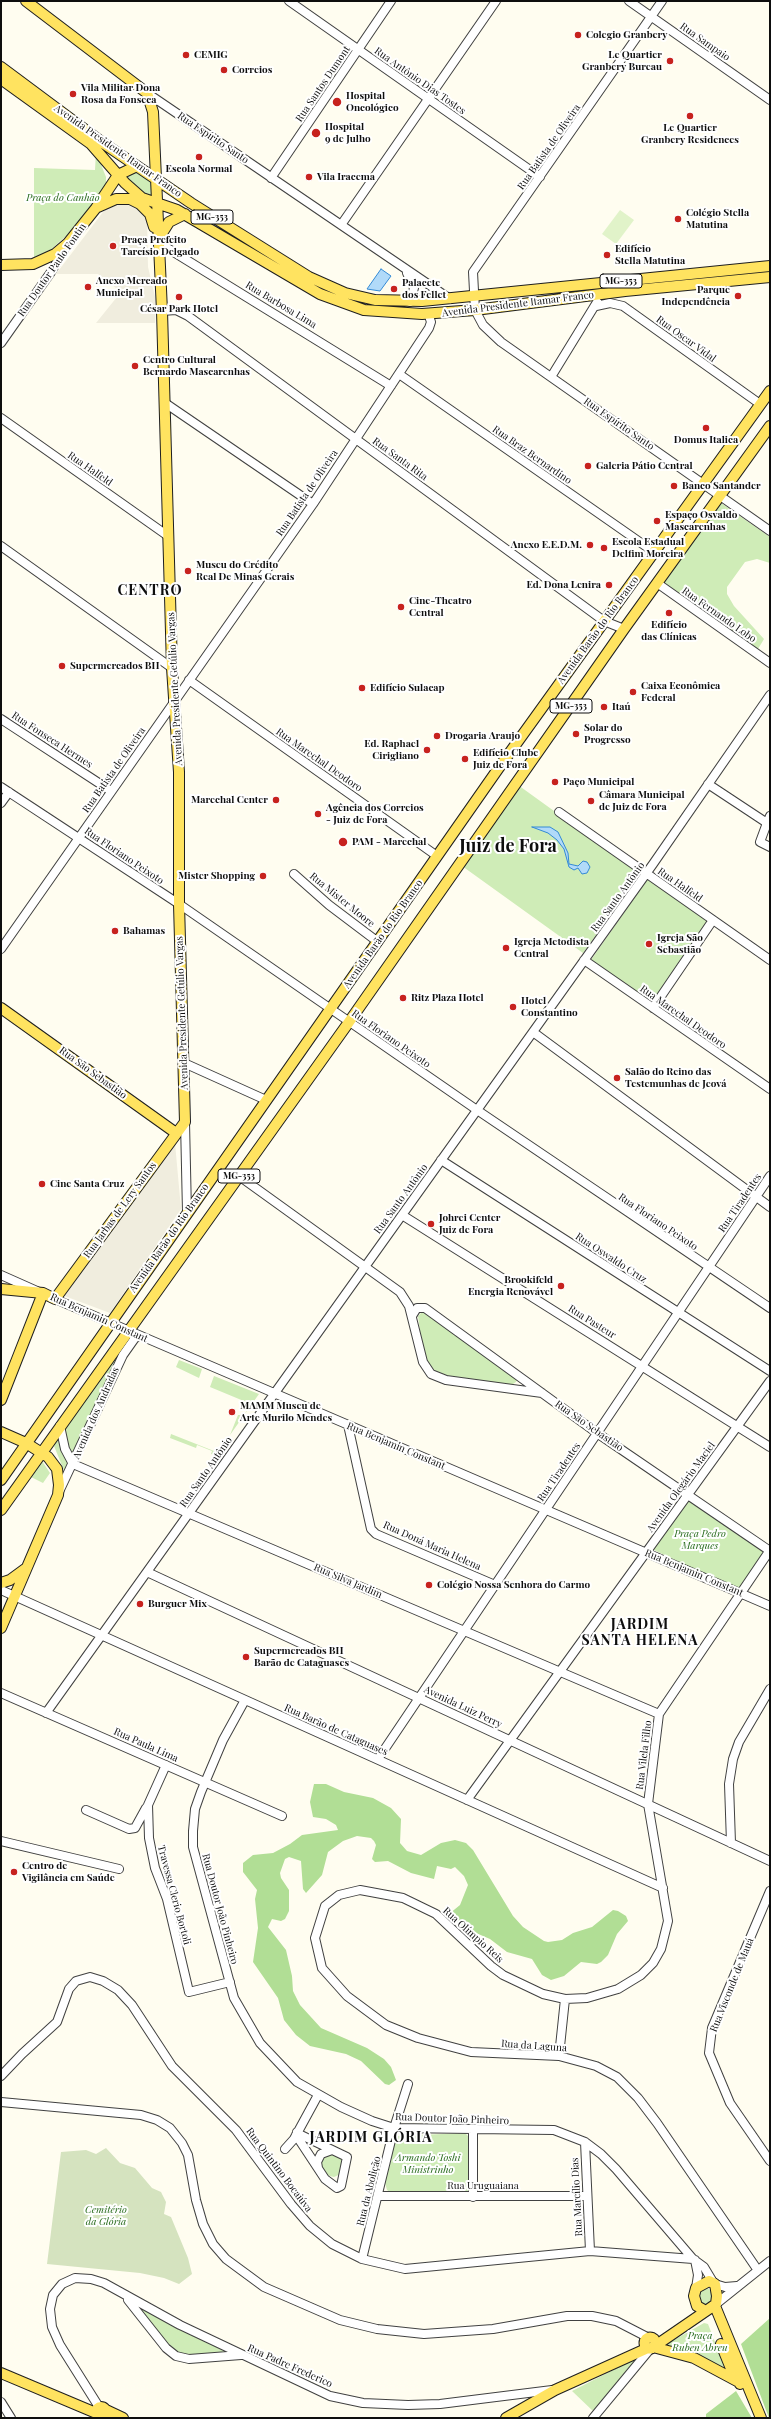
<!DOCTYPE html>
<meta charset="utf-8">
<style>
body{margin:0}
#map{position:relative;width:771px;height:2419px;overflow:hidden;background:#fffdf0;font-family:"Playfair Display",serif}
canvas{display:block}
.frame{position:absolute;inset:0;border:2px solid #0e0e0e;pointer-events:none}
</style>
<div id="map">
<canvas width="771" height="2419"></canvas>
<div class="frame"></div>
</div>
<script>
const c = document.querySelector('canvas').getContext('2d');
c.lineJoin = 'round';
function fill(path, color) {
  c.fillStyle = color;
  c.fill(path, 'evenodd');
}
function shape(rows) {
  const path = new Path2D();
  for (const r of rows) {
    if (r.length === 3) {
      path.moveTo(r[0] + r[2], r[1]);
      path.arc(r[0], r[1], r[2], 0, 2 * Math.PI);
      continue;
    }
    path.moveTo(r[0], r[1]);
    for (let i = 2; i < r.length; i += 2) path.lineTo(r[i], r[i + 1]);
  }
  return path;
}
function stroke(path, color, width, dash) {
  c.strokeStyle = color;
  c.lineWidth = width;
  c.lineCap = dash ? 'butt' : 'round';
  c.setLineDash(dash || []);
  c.stroke(path);
}
function write(font, color, halo, rows, align = 'center') {
  c.font = font + ' "Playfair Display",serif';
  c.lineWidth = 4;
  c.setLineDash([]);
  c.textBaseline = 'middle';
  c.strokeStyle = halo;
  c.fillStyle = color;
  for (const [text, x, y, turn = 0] of rows) {
    c.save();
    c.translate(x, y);
    c.rotate((+turn || 0) * Math.PI / 180);
    c.textAlign = isNaN(turn) ? turn : align;
    if (halo) c.strokeText(text, 0, 0);
    c.fillText(text, 0, 0);
    c.restore();
  }
}
const green = shape([
 [96,152,106,177,106,185,100,195,66,236,47,253,34,257,34,168,95,170],
 [135,172,148,179,151,184,152,196,140,191,126,178],
 [721,503,770,537,770,563,757,559,745,562,727,587,727,594,734,606,764,639,758,649,664,583],
 [518,785,640,873,583,953,462,866],
 [649,877,711,920,653,1003,591,960],
 [423,1311,517,1379,516,1382,510,1386,439,1376,424,1361,418,1316],
 [129,1338,132,1339,117,1364,114,1363,111,1369,74,1456,67,1446,64,1429],
 [179,1360,202,1369,199,1378,176,1367],
 [214,1376,259,1394,230,1435,238,1415,244,1415,251,1404,210,1387],
 [60,1434,71,1466,65,1473,54,1446],
 [171,1434,219,1453,219,1462,213,1460,215,1455,211,1454,212,1451,197,1445,196,1448,170,1438],
 [42,1461,50,1473,43,1483,31,1477],
 [690,1498,767,1551,738,1591,652,1549],
 [465,2133,469,2137,470,2192,391,2193,387,2190,385,2183,396,2136],
 [329,2151,343,2158,341,2174,334,2177,322,2174,320,2159],
 [708,2288,712,2293,712,2301,706,2307,700,2305,699,2295,703,2289],
 [135,2305,230,2354,189,2356,178,2353,169,2347],
 [704,2323,708,2324,725,2368,702,2357,665,2345],
 [638,2357,594,2412,572,2391,621,2366]
]);
const forest = shape([
 [314,1784,326,1784,344,1792,373,1798,391,1808,401,1819,400,1843,407,1851,421,1855,441,1843,455,1840,466,1843,473,1850,513,1916,523,1927,544,1941,548,1942,562,1940,573,1933,592,1927,613,1910,618,1911,626,1916,628,1921,617,1934,608,1955,601,1962,597,1964,581,1962,564,1976,551,1980,542,1975,532,1959,507,1952,490,1939,462,1927,451,1918,449,1914,460,1905,468,1885,464,1876,455,1867,451,1869,437,1866,434,1879,411,1873,388,1861,375,1862,372,1859,376,1845,374,1841,371,1838,357,1836,343,1841,328,1852,322,1875,306,1893,303,1889,301,1861,289,1857,285,1859,280,1873,281,1878,289,1890,289,1911,285,1919,281,1921,272,1919,268,1927,286,1950,292,1976,293,1991,300,2005,321,2028,367,2048,384,2059,391,2067,396,2080,389,2085,385,2084,361,2061,346,2054,310,2046,296,2035,284,2020,278,1998,253,1962,258,1928,255,1899,257,1890,243,1872,243,1863,253,1855,273,1853,290,1844,302,1835,338,1830,336,1825,326,1819,313,1817,310,1802],
 [770,2318,770,2418,769,2418,741,2344],
 [736,2391,752,2418,706,2418,706,2414]
]);
const cemetery = shape([
 [106,2148,120,2163,135,2168,152,2188,161,2192,166,2202,164,2214,171,2217,188,2258,192,2274,179,2284,164,2278,140,2273,47,2264,61,2152,86,2150,96,2154]
]);
const pitch = shape([
 [620,210,634,220,616,244,602,234]
]);
const plaza = shape([
 [116,204,134,204,147,218,148,267,156,301,155,323,96,323,121,292,98,274,56,274,103,212,109,206],
 [175,1143,181,1209,110,1313,62,1295]
]);
const water = shape([
 [381,269,391,276,380,291,367,289,381,269],
 [532,827,550,827,558,832,568,853,569,864,578,866,583,861,587,862,590,867,587,873,582,874,578,868,574,870,569,867,564,849,557,840,548,833,532,827]
]);
const minor = shape([
 [289,1,540,177],
 [629,1,770,100],
 [662,1,473,272,475,310,483,325,501,342,770,531],
 [147,93,450,299],
 [271,178,391,1],
 [341,225,496,1],
 [159,243,391,386],
 [407,273,414,288,410,302],
 [596,306,610,303,623,306,760,404],
 [162,311,176,310,188,316,604,621,624,629],
 [1,343,51,272,66,247],
 [399,374,654,552],
 [551,377,597,302],
 [165,403,313,504],
 [1,418,168,536],
 [1,546,172,668],
 [657,583,770,663],
 [189,680,437,856],
 [1,719,111,791],
 [708,784,767,823,770,816],
 [1,787,179,904,477,1110,770,1308],
 [1,803,9,792],
 [559,812,770,960],
 [767,823,760,842,770,847],
 [294,874,329,905,378,942],
 [1,949,313,504,429,328,431,322,428,313],
 [584,960,770,1089],
 [653,1008,713,920],
 [533,1032,770,1207],
 [184,1063,266,1100],
 [185,1122,187,1213],
 [441,1160,770,1371],
 [239,1176,400,1292,409,1306,423,1362,431,1374,446,1380,542,1393],
 [402,1215,770,1447],
 [1,1275,37,1291],
 [55,1299,770,1606],
 [412,1316,417,1308,425,1308,597,1433,770,1551],
 [348,1425,371,1529,376,1534,495,1585],
 [60,1426,65,1449,73,1464,659,1714],
 [58,1494,123,1355,135,1338,140,1336],
 [147,1572,770,1861],
 [1,1590,663,1888],
 [1,1693,282,1816],
 [245,1700,223,1740,201,1792,195,1809,193,1831,193,1847,234,1998,260,2043,297,2082,341,2107,372,2121,394,2128,554,2130,585,2142,601,2154,616,2169,693,2259,704,2267,713,2282],
 [46,1713,653,864,770,695],
 [378,1759,770,1176],
 [166,1765,148,1805,149,1838,155,1868,167,1899,189,1992,230,1982],
 [467,1800,770,1381],
 [86,1810,129,1829,135,1828,146,1808],
 [1,1841,119,1869],
 [731,1843,729,1784,733,1759,739,1742,770,1689],
 [770,1891,712,2028,709,2053,730,2103,770,2161],
 [559,2056,565,1999],
 [1,2076,22,2054,57,2022,69,1989,76,1981,90,1977,103,1981,118,1990,132,2005,172,2066,236,2130,291,2204,310,2226,332,2244,362,2259,405,2269,590,2251,693,2259],
 [1,2102,141,2115,157,2120,170,2128,182,2143,188,2155,196,2200,203,2224,213,2244,226,2259,264,2287,340,2320,377,2329,424,2334,493,2329,567,2316,592,2316,616,2321,649,2338],
 [473,2131,473,2197],
 [296,2135,325,2179,337,2188,341,2186,347,2157,301,2135,297,2132],
 [585,2142,590,2251],
 [285,2149,294,2139,318,2095],
 [318,2168,317,2162,321,2154,332,2150],
 [378,2196,587,2196],
 [362,2259,394,2128,408,2084],
 [695,2260,698,2275,696,2288],
 [757,2269,657,2123,638,2098,617,2077,596,2066,559,2056,471,2052,418,2038,386,2025,347,1996,322,1968,315,1938,325,1906,339,1895,360,1890,403,1898,436,1914,491,1966,503,1975,543,1994,565,1999,587,1998,618,1989,641,1975,653,1963,661,1949,668,1921,648,1804,659,1714,770,1550],
 [715,2284,725,2287,737,2286],
 [128,2300,166,2348,176,2356,189,2359,241,2355],
 [716,2304,770,2261],
 [1,2402,11,2418],
 [99,2407,60,2345,52,2327,50,2309,53,2295,62,2284,75,2278,91,2279,104,2283,180,2325,330,2396,363,2403,408,2405,440,2404,552,2390],
 [593,2418,651,2348]
]);
const major = shape([
 [1,67,103,143,191,203,309,277,345,293,375,300,422,301,770,266],
 [1,79,91,144,125,183,142,198,177,210,320,294,364,310,422,314,475,310,625,291,770,277],
 [98,207,116,199,130,199,140,204,150,214,154,227],
 [159,238,169,222,185,214],
 [1,265,33,264,55,254,68,243,96,208,118,175,137,166],
 [1,1008,176,1133],
 [1,1289,43,1293,55,1299,185,1122,179,904,179,772,172,668,162,311,153,112,147,93,26,1],
 [1,1400,43,1293],
 [1,1432,26,1443,48,1457,57,1469,59,1485,58,1495,1,1628],
 [1,1480,498,769,770,391],
 [1,1510,349,1022,624,629,770,426],
 [1,1583,10,1580,25,1569],
 [709,2281,715,2284,717,2296,716,2304,706,2311,697,2306,694,2296,696,2288,709,2281],
 [715,2306,761,2418],
 [650,2343,5.5],
 [721,2344,732,2371,740,2384],
 [655,2346,706,2311],
 [653,2347,694,2358,737,2381],
 [1,2373,96,2413],
 [101,2412,5],
 [106,2410,123,2418],
 [506,2418,555,2390,648,2348]
]);
const markers = [
 [578,35,4,"#c7221e"],
 [186,55,4,"#c7221e"],
 [670,61,4,"#c7221e"],
 [224,70,4,"#c7221e"],
 [73,94,4,"#c7221e"],
 [337,102,5,"#c7221e"],
 [690,116,4,"#c7221e"],
 [316,133,5,"#c7221e"],
 [199,157,4,"#c7221e"],
 [309,177,4,"#c7221e"],
 [678,219,4,"#c7221e"],
 [113,246,4,"#c7221e"],
 [607,255,4,"#c7221e"],
 [88,287,4,"#c7221e"],
 [394,289,4,"#c7221e"],
 [738,296,4,"#c7221e"],
 [179,297,4,"#c7221e"],
 [135,366,4,"#c7221e"],
 [706,428,4,"#c7221e"],
 [588,466,4,"#c7221e"],
 [674,486,4,"#c7221e"],
 [657,521,4,"#c7221e"],
 [590,545,4,"#c7221e"],
 [604,548,4,"#c7221e"],
 [188,571,4,"#c7221e"],
 [609,585,4,"#c7221e"],
 [401,607,4,"#c7221e"],
 [669,613,4,"#c7221e"],
 [62,666,4,"#c7221e"],
 [362,688,4,"#c7221e"],
 [633,692,4,"#c7221e"],
 [604,707,4,"#c7221e"],
 [576,734,4,"#c7221e"],
 [437,736,4,"#c7221e"],
 [427,750,4,"#c7221e"],
 [465,759,4,"#c7221e"],
 [555,782,4,"#c7221e"],
 [276,800,4,"#c7221e"],
 [591,801,4,"#c7221e"],
 [318,814,4,"#c7221e"],
 [343,842,5,"#c7221e"],
 [263,876,4,"#c7221e"],
 [115,931,4,"#c7221e"],
 [649,944,4,"#c7221e"],
 [506,948,4,"#c7221e"],
 [403,998,4,"#c7221e"],
 [513,1007,4,"#c7221e"],
 [617,1078,4,"#c7221e"],
 [42,1184,4,"#c7221e"],
 [431,1224,4,"#c7221e"],
 [561,1286,4,"#c7221e"],
 [232,1412,4,"#c7221e"],
 [429,1585,4,"#c7221e"],
 [140,1604,4,"#c7221e"],
 [246,1657,4,"#c7221e"],
 [14,1872,4,"#c7221e"]
];
const shields = [
 [212,217,42],
 [621,281,42],
 [571,706,42],
 [239,1176,42]
];
const shieldNames = [
 ["MG-353",212,217],
 ["MG-353",621,281],
 ["MG-353",571,706],
 ["MG-353",239,1176]
];
const poiNames = [
 ["Colegio Granbery",586,35],
 ["CEMIG",194,55],
 ["Le Quartier",662,55,"right"],
 ["Granbery Bureau",662,67,"right"],
 ["Correios",232,70],
 ["Vila Militar Dona",81,88],
 ["Rosa da Fonseca",81,100],
 ["Hospital",346,96],
 ["Oncológico",346,108],
 ["Hospital",325,127],
 ["9 de Julho",325,139],
 ["Le Quartier",690,128,"center"],
 ["Granbery Residences",690,140,"center"],
 ["Escola Normal",199,169,"center"],
 ["Vila Iracema",317,177],
 ["Colégio Stella",686,213],
 ["Matutina",686,225],
 ["Praça Prefeito",121,240],
 ["Tarcísio Delgado",121,252],
 ["Edifício",615,249],
 ["Stella Matutina",615,261],
 ["Anexo Mercado",96,281],
 ["Municipal",96,293],
 ["Palacete",402,283],
 ["dos Fellet",402,295],
 ["Parque",730,290,"right"],
 ["Independência",730,302,"right"],
 ["César Park Hotel",179,309,"center"],
 ["Centro Cultural",143,360],
 ["Bernardo Mascarenhas",143,372],
 ["Domus Italica",706,440,"center"],
 ["Galeria Pátio Central",596,466],
 ["Banco Santander",682,486],
 ["Espaço Osvaldo",665,515],
 ["Mascarenhas",665,527],
 ["Escola Estadual",612,542],
 ["Delfim Moreira",612,554],
 ["Anexo E.E.D.M.",582,545,"right"],
 ["Museu do Crédito",196,565],
 ["Real De Minas Gerais",196,577],
 ["Ed. Dona Lenira",601,585,"right"],
 ["Cine-Theatro",409,601],
 ["Central",409,613],
 ["Edifício",669,625,"center"],
 ["das Clínicas",669,637,"center"],
 ["Supermercados BH",70,666],
 ["Caixa Econômica",641,686],
 ["Federal",641,698],
 ["Edifício Sulacap",370,688],
 ["Itaú",612,707],
 ["Solar do",584,728],
 ["Progresso",584,740],
 ["Drogaria Araujo",445,736],
 ["Ed. Raphael",419,744,"right"],
 ["Cirigliano",419,756,"right"],
 ["Edifício Clube",473,753],
 ["Juiz de Fora",473,765],
 ["Paço Municipal",563,782],
 ["Câmara Municipal",599,795],
 ["de Juiz de Fora",599,807],
 ["Marechal Center",268,800,"right"],
 ["Agência dos Correios",326,808],
 ["- Juiz de Fora",326,820],
 ["PAM - Marechal",352,842],
 ["Mister Shopping",255,876,"right"],
 ["Bahamas",123,931],
 ["Igreja São",657,938],
 ["Sebastião",657,950],
 ["Igreja Metodista",514,942],
 ["Central",514,954],
 ["Ritz Plaza Hotel",411,998],
 ["Hotel",521,1001],
 ["Constantino",521,1013],
 ["Salão do Reino das",625,1072],
 ["Testemunhas de Jeová",625,1084],
 ["Cine Santa Cruz",50,1184],
 ["Johrei Center",439,1218],
 ["Juiz de Fora",439,1230],
 ["Brookifeld",553,1280,"right"],
 ["Energia Renovável",553,1292,"right"],
 ["MAMM Museu de",240,1406],
 ["Arte Murilo Mendes",240,1418],
 ["Colégio Nossa Senhora do Carmo",437,1585],
 ["Burguer Mix",148,1604],
 ["Supermercados BH",254,1651],
 ["Barão de Cataguases",254,1663],
 ["Centro de",22,1866],
 ["Vigilância em Saúde",22,1878]
];
const streetNames = [
 ["Rua Sampaio",705,42,35],
 ["Rua Antônio Dias Tostes",420,81,35],
 ["Rua Santos Dumont",323,84,-56],
 ["Rua Espírito Santo",213,138,34],
 ["Rua Batista de Oliveira",549,147,-55],
 ["Avenida Presidente Itamar Franco",118,151,35],
 ["Rua Doutor Paulo Fontin",52,270,-55],
 ["Avenida Presidente Itamar Franco",518,304,-7],
 ["Rua Barbosa Lima",281,305,31],
 ["Rua Oscar Vidal",686,339,36],
 ["Rua Espírito Santo",619,424,35],
 ["Rua Braz Bernardino",532,455,35],
 ["Rua Santa Rita",400,459,36],
 ["Rua Halfeld",90,469,35],
 ["Rua Batista de Oliveira",307,493,-56],
 ["Rua Fernando Lobo",719,615,35],
 ["Avenida Barão do Rio Branco",598,630,-54],
 ["Avenida Presidente Getúlio Vargas",175,689,-93],
 ["Rua Fonseca Hermes",52,740,33],
 ["Rua Marechal Deodoro",319,760,35],
 ["Rua Batista de Oliveira",114,770,-55],
 ["Rua Floriano Peixoto",124,856,34],
 ["Rua Halfeld",680,885,35],
 ["Rua Santo Antônio",618,897,-54],
 ["Rua Mister Moore",342,900,39],
 ["Avenida Barão do Rio Branco",383,934,-55],
 ["Avenida Presidente Getúlio Vargas",182,1013,-92],
 ["Rua Marechal Deodoro",683,1017,35],
 ["Rua Floriano Peixoto",391,1039,35],
 ["Rua São Sebastião",93,1073,36],
 ["Rua Santo Antônio",401,1199,-54],
 ["Rua Tiradentes",740,1203,-56],
 ["Rua Jarbas de Lery Santos",120,1210,-54],
 ["Rua Floriano Peixoto",658,1222,34],
 ["Avenida Barão do Rio Branco",169,1238,-55],
 ["Rua Oswaldo Cruz",611,1258,33],
 ["Rua Benjamin Constant",99,1318,24],
 ["Rua Pasteur",592,1322,32],
 ["Avenida dos Andradas",96,1413,-66],
 ["Rua São Sebastião",589,1426,35],
 ["Rua Benjamin Constant",396,1446,23],
 ["Rua Santo Antônio",206,1472,-55],
 ["Rua Tiradentes",559,1472,-56],
 ["Avenida Olegário Maciel",681,1487,-54],
 ["Rua Doná Maria Helena",432,1546,24],
 ["Rua Benjamin Constant",694,1573,23],
 ["Rua Silva Jardim",348,1581,23],
 ["Avenida Luiz Perry",463,1707,25],
 ["Rua Barão de Cataguases",336,1730,24],
 ["Rua Paula Lima",146,1745,24],
 ["Rua Vilela Filho",644,1755,-83],
 ["Travessa Clerio Bortoli",174,1895,75],
 ["Rua Doutor João Pinheiro",220,1909,75],
 ["Rua Olímpio Reis",473,1935,42],
 ["Rua Visconde de Mauá",732,1985,-68],
 ["Rua da Laguna",534,2046,4],
 ["Rua Doutor João Pinheiro",452,2119,2],
 ["Rua Quintino Bocaiúva",279,2170,53],
 ["Rua Uruguaiana",483,2186],
 ["Rua da Abolição",369,2191,-76],
 ["Rua Marcílio Dias",577,2197,-93],
 ["Rua Padre Frederico",290,2366,24]
];
const parkNames = [
 ["Praça do Canhão",63,198],
 ["Praça Pedro",700,1534],
 ["Marques",700,1546],
 ["Armando Toshi",428,2158],
 ["Ministrinho",428,2170],
 ["Cemitério",106,2210],
 ["da Glória",106,2222],
 ["Praça",700,2336],
 ["Ruben Abreu",700,2348]
];
const districtNames = [
 ["CENTRO",150,591],
 ["JARDIM",640,1625],
 ["SANTA HELENA",640,1641],
 ["JARDIM GLÓRIA",371,2138]
];
const townNames = [
 ["Juiz de Fora",508,846]
];
fill(green, '#cfecb7');
fill(forest, '#b1de95');
fill(cemetery, '#d5e3bf');
fill(pitch, '#e1f3c9');
fill(plaza, '#f0edde');
fill(water, '#b1daf9');
stroke(water, '#348ad5', 1);
stroke(minor, '#414141', 10);
stroke(major, '#1f1f1f', 12);
stroke(minor, '#fff', 8);
stroke(major, '#ffe360', 10);
for (const [x, y, r, color] of markers) {
  const dot = new Path2D();
  dot.arc(x, y, r, 0, 2 * Math.PI);
  c.fillStyle = color;
  c.fill(dot);
  stroke(dot, '#fff', 1.5);
}
for (const [x, y, w] of shields) {
  const box = new Path2D();
  box.roundRect(x - w / 2, y - 7, w, 14, 3);
  c.fillStyle = '#fff';
  c.fill(box);
  stroke(box, '#0e0e0e', 1);
}
write('bold 9px', '#0e0e0e', null, shieldNames);
write('bold 10px', '#0e0e0e', '#fff', poiNames, 'left');
write('10px', '#0e0e0e', '#fff', streetNames);
write('italic 10px', '#266a1b', '#fff', parkNames);
c.letterSpacing = '1px';
write('bold 14px', '#0e0e0e', '#fff', districtNames);
c.letterSpacing = '0px';
write('bold 18px', '#0e0e0e', '#fff', townNames);
</script>
